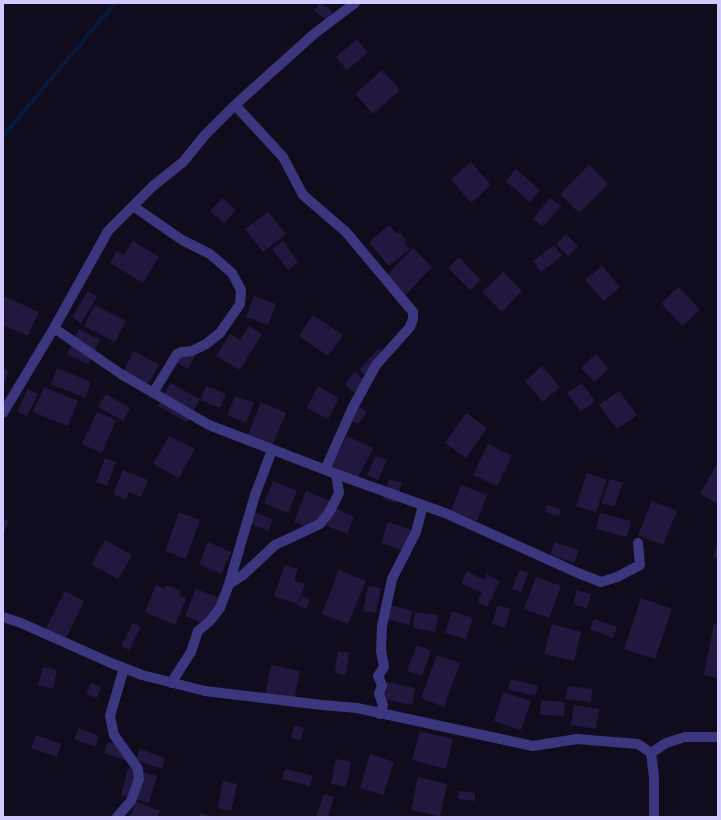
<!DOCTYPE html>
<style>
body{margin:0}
#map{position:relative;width:721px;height:820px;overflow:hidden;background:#100c1e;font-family:Inter,sans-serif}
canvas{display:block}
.frame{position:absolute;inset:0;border:4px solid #d2c9ff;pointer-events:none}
</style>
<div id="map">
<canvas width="721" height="820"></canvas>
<div class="frame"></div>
</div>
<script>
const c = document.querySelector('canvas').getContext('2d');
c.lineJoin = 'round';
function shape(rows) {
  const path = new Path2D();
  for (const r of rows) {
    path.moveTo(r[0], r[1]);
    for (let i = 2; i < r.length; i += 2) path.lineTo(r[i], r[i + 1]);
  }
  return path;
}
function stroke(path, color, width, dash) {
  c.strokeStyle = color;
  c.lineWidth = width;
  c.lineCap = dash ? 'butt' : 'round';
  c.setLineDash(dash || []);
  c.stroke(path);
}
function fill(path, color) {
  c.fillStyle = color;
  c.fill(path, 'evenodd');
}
const stream = shape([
 [3,136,115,3]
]);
const building = shape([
 [320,3,333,11,327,20,314,11],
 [357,39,368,53,347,70,336,57],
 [382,70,400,90,373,114,355,94],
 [471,162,491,185,471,203,451,179],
 [589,165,608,184,579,213,560,194],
 [516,169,540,190,530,202,506,181],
 [222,198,236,210,224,223,210,211],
 [550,198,561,206,543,227,533,219],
 [268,212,286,234,263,252,245,229],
 [389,225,397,234,399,232,406,240,404,242,410,249,389,266,369,242],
 [566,234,578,246,568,256,556,244],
 [133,241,159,257,143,283,110,263,117,251,124,255],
 [283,241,298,262,288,270,272,249],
 [554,245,562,256,541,272,533,261],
 [413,248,432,267,402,299,382,280],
 [459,257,481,280,470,290,448,268],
 [602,266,620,287,604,301,585,280],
 [503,272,522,291,502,312,482,292],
 [679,287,700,310,682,326,661,303],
 [88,291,97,297,81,323,72,317],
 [3,296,39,312,28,336,3,325,3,319,5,314,3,313],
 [254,296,276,304,268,325,246,317],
 [95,305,126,321,115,342,84,326],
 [313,315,343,335,328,356,299,336],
 [249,326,262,334,240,370,216,356,230,334,240,340],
 [79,329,100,340,88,364,67,354],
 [379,348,388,356,368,378,359,370],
 [183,350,195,357,188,369,176,362],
 [134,351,159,365,143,393,119,379],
 [596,354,609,369,594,382,581,368],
 [542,366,560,387,543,402,525,381],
 [3,368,9,371,3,386],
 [57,368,91,382,85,398,51,384],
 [354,372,364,379,355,393,345,385],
 [170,383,200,399,187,422,158,406],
 [582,383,595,401,581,412,567,393],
 [206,386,226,394,220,408,200,400],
 [318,386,339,398,328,419,307,408],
 [44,387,78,401,68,426,33,412],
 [28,389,38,394,27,416,17,411],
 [619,391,637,415,617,429,599,405],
 [106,394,130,408,123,421,98,407],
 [235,396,254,403,246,423,227,415],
 [261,402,286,413,269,453,245,442],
 [354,404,367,412,358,425,345,417],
 [97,412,116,420,102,453,82,444],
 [466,413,487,428,466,458,445,443],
 [169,436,195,449,179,478,153,464],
 [347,436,373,448,354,485,329,472],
 [488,444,512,456,497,486,473,475],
 [376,456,387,460,378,480,367,475],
 [105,458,116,462,107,486,96,482],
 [718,462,718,504,700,494],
 [123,470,148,480,141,497,129,492,126,500,113,494],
 [587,473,607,480,596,512,576,506],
 [389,479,402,483,395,503,382,498],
 [610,479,623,483,614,507,601,503],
 [273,481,297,491,288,513,264,503],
 [461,485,487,495,477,521,451,511],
 [306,491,330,501,318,531,294,522],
 [652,501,677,511,663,545,638,535],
 [547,505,561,509,559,516,545,512],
 [333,507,354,517,347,534,325,525],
 [249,509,273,520,268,531,244,520],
 [179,512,200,520,186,559,165,551],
 [600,513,631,521,627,537,596,529],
 [3,519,9,521,3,534],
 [388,522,415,531,408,552,381,543],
 [105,540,132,555,118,579,91,564],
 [208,542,231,552,221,574,199,564],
 [554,542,579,550,574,563,550,555],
 [717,545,718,545,718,558,713,557],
 [285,565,298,569,294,580,305,584,298,604,274,596],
 [339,570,366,581,348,624,322,614],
 [519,570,528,573,521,592,512,589],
 [467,571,484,580,487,574,500,581,487,607,477,602,482,593,461,583],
 [536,577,561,586,549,618,524,609],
 [156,585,164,589,166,585,181,591,179,595,186,599,175,625,145,612],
 [368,586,381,588,376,613,363,611],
 [196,589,222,599,211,627,185,616],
 [577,590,591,594,587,608,573,604],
 [65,591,84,601,65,640,45,630],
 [302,596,310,599,306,609,298,606],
 [641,598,672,609,655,659,624,649],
 [390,605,413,611,409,625,387,619],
 [498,605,511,609,505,628,492,624],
 [452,611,473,618,466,639,445,633],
 [415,612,438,615,435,632,413,628],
 [594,619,617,627,613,638,590,629],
 [133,623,141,627,129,650,121,646],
 [552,624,581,632,574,661,544,654],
 [714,624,718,625,718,678,704,675],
 [417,645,431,651,422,676,407,671],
 [338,651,349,653,346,675,335,673],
 [437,655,460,663,444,707,421,698],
 [271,665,300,671,294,701,265,695],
 [43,667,57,670,53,689,38,685],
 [511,679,538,686,535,696,508,689],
 [387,682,415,688,412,705,384,699],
 [91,683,101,687,97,698,86,694],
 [568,686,592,689,591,702,566,699],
 [503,692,531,701,521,730,494,721],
 [541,700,565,702,564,716,540,715],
 [574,705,599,709,596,729,571,725],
 [294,725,304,728,301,740,291,738],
 [79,728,99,736,95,747,74,739],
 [420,731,453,739,446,769,412,760],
 [36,735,61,744,57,757,31,748],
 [108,742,129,749,125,760,104,753],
 [140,749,165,758,162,769,136,760],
 [370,754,394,762,383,795,360,788],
 [336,759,351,762,346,787,331,784],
 [128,768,157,776,149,803,121,795],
 [285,769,313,776,310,786,282,779],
 [418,777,447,784,440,816,411,810],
 [223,781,237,784,231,811,218,808],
 [459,791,475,793,475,801,458,799],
 [324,794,334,797,328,817,316,817],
 [136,802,160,811,157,817,130,817],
 [200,813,213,817,199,817]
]);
const minor = shape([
 [235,105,283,157,303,195,346,232,413,312,413,319,410,327,376,365,353,407,325,470],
 [133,206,182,240,210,254,232,273,241,290,240,304,220,333,206,344,192,351,182,352,177,354,153,393],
 [54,328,121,374,209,425,336,474,445,513,578,573,601,582,617,577,640,565,638,543],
 [3,413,54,328,108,231,153,186,183,162,205,135,235,105,314,34,355,3],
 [229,584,243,575,275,545,320,524,330,511,339,493,336,474],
 [3,617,21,623,111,663,142,675,205,691,322,705,357,708,533,746,577,739,638,744,651,753,654,777,654,817],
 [171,683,191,652,198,631,210,621,220,608,229,584,255,495,272,450],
 [380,714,383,705,379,694,382,685,378,676,384,667,381,651,382,626,392,579,416,532,423,505],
 [651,753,666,743,685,737,718,737],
 [117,817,131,801,139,779,138,769,114,735,110,716,124,668]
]);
stroke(stream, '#08183b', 4.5);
fill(building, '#22183f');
stroke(minor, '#3c367e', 10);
</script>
